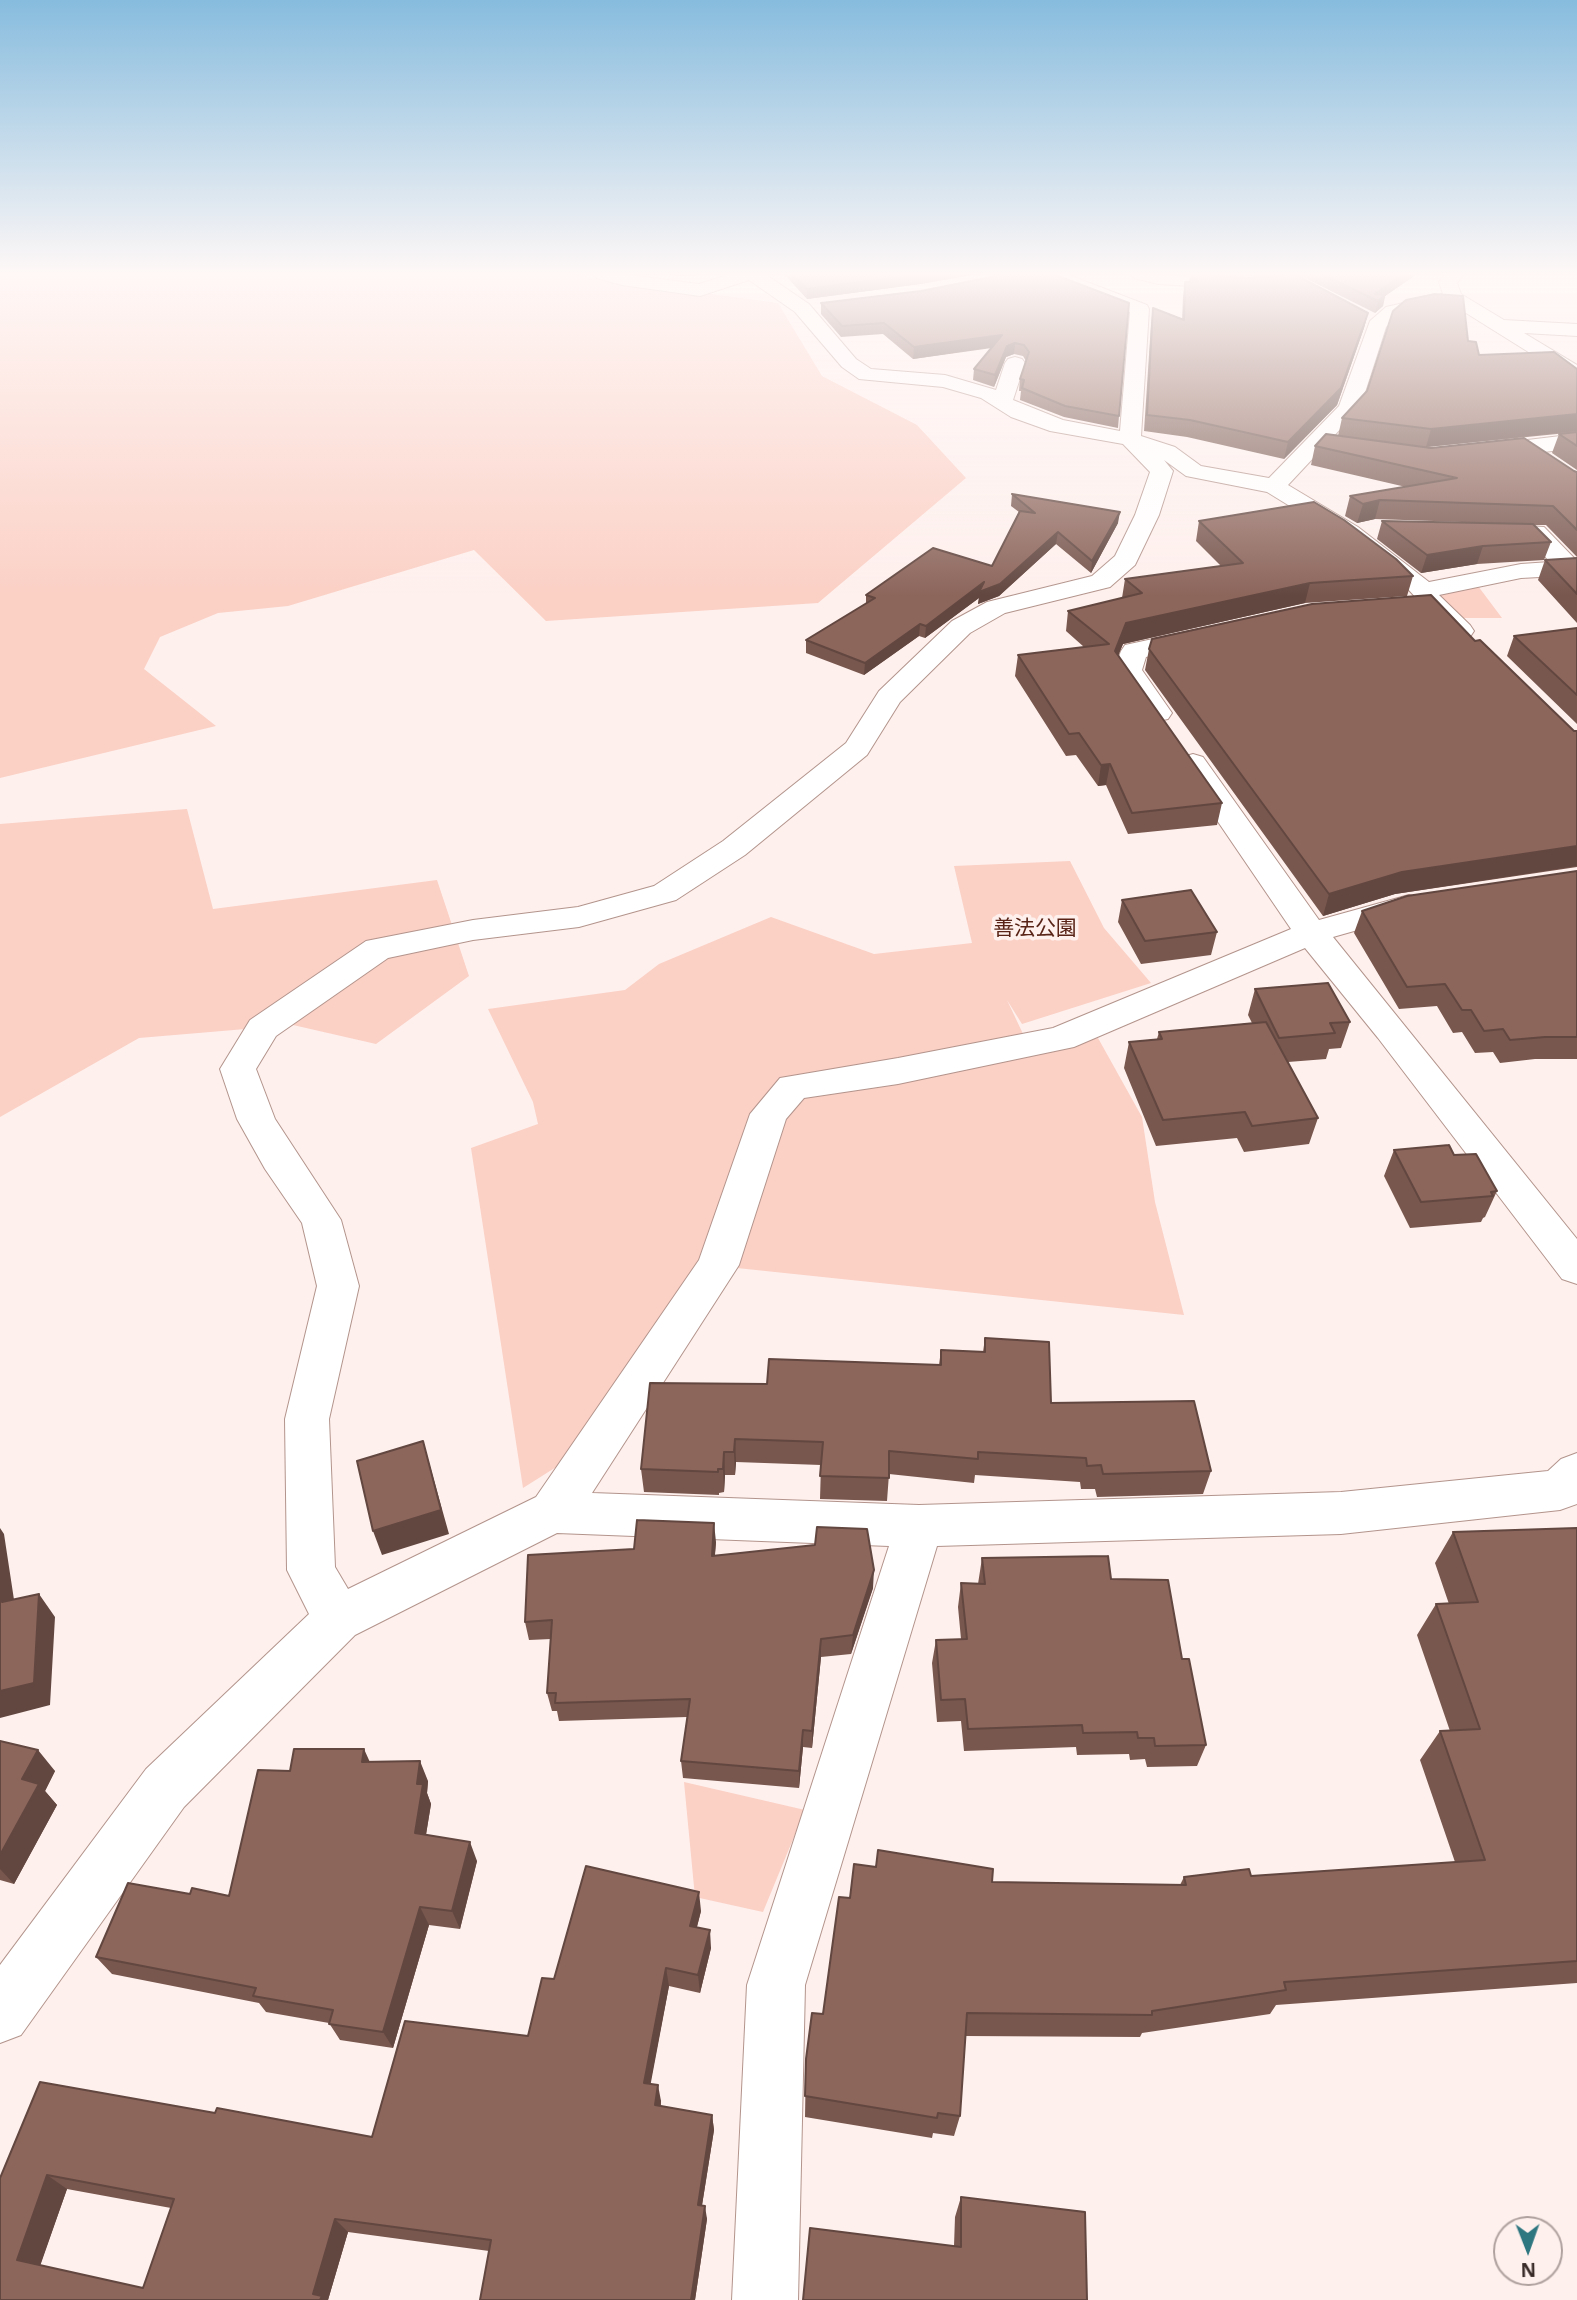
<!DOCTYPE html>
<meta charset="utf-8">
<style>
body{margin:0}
#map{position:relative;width:1577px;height:2300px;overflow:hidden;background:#fef0ed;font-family:"Noto Sans",sans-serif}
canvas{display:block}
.north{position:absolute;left:1493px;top:2216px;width:70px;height:70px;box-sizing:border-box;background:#fef0ed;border:2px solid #afa19e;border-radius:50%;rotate:179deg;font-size:19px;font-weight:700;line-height:28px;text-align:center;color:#382b28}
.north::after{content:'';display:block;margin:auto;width:24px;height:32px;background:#2e7680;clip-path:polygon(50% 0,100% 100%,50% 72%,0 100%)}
</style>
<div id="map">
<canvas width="1577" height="2300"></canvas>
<div class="north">N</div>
</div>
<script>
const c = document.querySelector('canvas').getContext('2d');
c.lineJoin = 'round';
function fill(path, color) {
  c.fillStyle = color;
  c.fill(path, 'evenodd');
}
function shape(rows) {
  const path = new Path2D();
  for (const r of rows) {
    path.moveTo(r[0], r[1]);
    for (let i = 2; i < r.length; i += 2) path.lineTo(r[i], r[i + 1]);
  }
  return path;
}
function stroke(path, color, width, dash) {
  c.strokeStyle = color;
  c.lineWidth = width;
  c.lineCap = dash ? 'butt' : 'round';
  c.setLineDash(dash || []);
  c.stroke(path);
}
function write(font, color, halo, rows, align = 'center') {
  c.font = font + ' "Noto Sans","Noto Sans JP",sans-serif';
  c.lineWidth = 7;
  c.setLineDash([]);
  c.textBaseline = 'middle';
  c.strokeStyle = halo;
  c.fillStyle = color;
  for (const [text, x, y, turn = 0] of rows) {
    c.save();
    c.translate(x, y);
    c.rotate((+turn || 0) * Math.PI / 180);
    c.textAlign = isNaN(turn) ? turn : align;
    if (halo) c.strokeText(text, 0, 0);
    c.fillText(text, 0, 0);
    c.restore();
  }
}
const green = shape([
 [0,274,567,274,778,303,822,376,917,425,966,478,818,603,546,621,474,550,288,606,218,613,160,637,144,669,216,726,0,778],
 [1478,586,1502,618,1452,618,1439,596],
 [187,809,213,909,437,880,469,976,376,1044,293,1025,139,1038,0,1117,0,824],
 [1070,861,1104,928,1151,983,1022,1024,1007,1000,1024,1036,801,1077,701,1260,561,1464,523,1488,471,1148,538,1124,533,1102,488,1009,625,990,659,964,771,917,874,954,972,943,954,866],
 [1098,1038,1142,1117,1155,1202,1184,1315,737,1268,789,1110,809,1091,900,1077],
 [684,1782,805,1810,763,1912,695,1897]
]);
const minor = shape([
 [594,274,621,274,699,284,731,274,765,274,809,304,856,359,871,369,945,375,996,390,1005,363,1008,359,1015,357,1022,359,1025,363,1013,400,1063,420,1120,431,1130,312,1044,278,1041,274,1066,274,1147,305,1149,309,1141,436,1175,447,1201,466,1269,478,1339,406,1370,321,1386,307,1443,294,1439,282,1445,274,1464,274,1457,283,1461,294,1504,320,1577,324,1577,336,1524,333,1577,365,1577,380,1570,378,1450,303,1400,315,1386,327,1360,408,1288,485,1358,527,1429,582,1521,564,1550,562,1529,539,1504,539,1495,537,1492,532,1495,527,1504,525,1544,527,1577,561,1577,575,1521,578,1439,595,1470,625,1474,631,1470,637,1461,639,1452,637,1407,588,1340,537,1267,492,1186,476,1164,460,1173,471,1159,515,1135,565,1110,587,1005,613,970,633,900,702,867,755,745,855,676,900,579,927,473,940,388,958,276,1036,256,1069,275,1119,341,1220,359,1286,329,1419,335,1567,348,1589,536,1497,699,1260,750,1114,780,1078,898,1058,1053,1028,1291,929,1178,763,1183,757,1193,754,1203,757,1319,920,1409,895,1421,898,1425,905,1421,912,1333,937,1577,1239,1577,1284,1562,1279,1378,1038,1305,948,1074,1047,898,1084,804,1098,786,1119,739,1265,592,1493,919,1505,1341,1492,1548,1471,1561,1459,1577,1453,1577,1504,1560,1510,1341,1534,937,1546,805,1985,798,2300,732,2300,747,1985,889,1546,557,1533,355,1635,184,1807,21,2035,0,2043,0,1965,146,1769,309,1614,287,1570,285,1419,317,1286,302,1223,265,1169,237,1119,220,1069,250,1020,366,941,473,920,578,907,654,886,723,841,846,743,879,691,952,621,987,602,1092,576,1115,556,1135,515,1150,472,1123,444,1050,431,1011,417,981,398,943,387,859,379,842,367,795,312,749,280,700,296,622,285,597,278,594,274],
 [1131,274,1242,279,1251,284,1242,289,1158,284,1134,278,1131,274],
 [1577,434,1577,448,1486,459,1478,457,1475,452,1478,447,1486,445,1577,434],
 [1199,629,1208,631,1212,637,1208,643,1146,657,1142,670,1172,713,1168,719,1158,721,1148,719,1114,670,1121,651,1125,645,1199,629]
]);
const wall = shape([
 [652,274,696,274,695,276,652,275],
 [784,274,978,274,920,284,807,299],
 [1006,274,1119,416,1118,428,1064,417,1020,400,1021,391,1019,391,1020,379,1026,361,1023,356,1014,354,1006,357,994,387,973,380,974,369,992,348,913,359,883,334,841,337,821,314,821,303,921,291],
 [1183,274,1417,274,1385,296,1383,306,1375,313,1297,274,1239,277,1368,313,1364,328,1337,405,1284,459,1187,437,1144,431,1151,324,1153,308,1182,320,1183,297,1185,282,1189,282,1190,275],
 [1468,341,1479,355,1577,369,1577,432,1427,447,1577,472,1577,557,1546,525,1534,525,1551,542,1544,560,1477,564,1421,573,1377,539,1382,521,1463,522,1375,519,1357,523,1345,516,1350,496,1406,487,1311,465,1315,446,1338,436,1342,418],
 [1577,432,1577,470,1552,453,1559,434],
 [1012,494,1118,523,1091,573,1056,544,999,596,978,604,979,598,925,638,919,636,864,675,806,653,806,640,866,604,866,595,992,566,1019,512,1011,506],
 [1199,521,1413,576,1407,596,1305,603,1123,644,1118,655,1222,803,1217,825,1128,834,1106,785,1098,786,1076,755,1066,756,1015,676,1018,655,1084,647,1066,631,1068,611,1122,598,1125,579,1221,566,1196,541],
 [1577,558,1577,623,1538,580,1545,560],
 [1577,628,1577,724,1507,656,1514,636],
 [1475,641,1574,731,1577,731,1577,867,1395,894,1323,916,1145,670,1149,649],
 [1577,871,1577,1059,1535,1059,1500,1063,1493,1052,1475,1053,1462,1032,1453,1033,1437,1006,1399,1009,1354,933,1362,911],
 [1122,900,1217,932,1211,955,1141,964,1118,922],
 [1255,989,1350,1022,1341,1048,1329,1049,1326,1059,1288,1062,1318,1118,1309,1144,1244,1152,1237,1138,1156,1146,1124,1068,1129,1042,1157,1039,1159,1032,1252,1023,1248,1015],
 [1394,1150,1454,1155,1497,1191,1485,1217,1483,1218,1481,1222,1410,1228,1384,1176],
 [985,1338,1051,1403,1211,1471,1203,1494,1097,1497,1095,1489,1081,1489,1080,1482,975,1475,974,1483,889,1474,887,1501,820,1499,821,1465,736,1462,735,1475,725,1475,724,1492,719,1493,719,1495,644,1492,641,1469,767,1384,939,1365,941,1350,983,1352],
 [1577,1528,1577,1983,1276,2005,1270,2014,1142,2033,1140,2037,965,2036,960,2116,954,2136,933,2133,932,2138,805,2117,806,2059,823,2014,850,1898,876,1867,992,1882,1180,1885,1184,1877,1251,1876,1455,1862,1420,1760,1440,1731,1450,1731,1417,1635,1436,1604,1449,1604,1435,1563,1453,1532],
 [716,1542,715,1555,873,1588,851,1654,821,1657,812,1748,803,1747,799,1788,683,1778,681,1761,687,1717,559,1721,557,1711,552,1711,547,1693,551,1639,529,1640,525,1622,634,1549],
 [982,1558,1111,1579,1182,1659,1206,1745,1197,1766,1147,1767,1145,1759,1130,1760,1129,1754,1077,1755,1076,1747,964,1751,961,1721,937,1722,932,1663,936,1640,961,1639,958,1607,961,1583,978,1584],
 [0,1741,55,1771,45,1791,57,1805,14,1884,0,1880],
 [370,1762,428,1781,427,1793,431,1804,426,1835,477,1861,460,1929,429,1925,393,2048,340,2040,329,2023,266,2012,259,2003,112,1974,96,1957,190,1894,229,1896,290,1771],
 [701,1911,697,1927,711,1948,700,1993,669,1986,650,2084,661,2101,661,2106,712,2115,714,2130,702,2205,707,2219,695,2300,480,2300,489,2251,348,2232,328,2300,0,2300,0,2178,215,2113,372,2137,528,2036,554,1979],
 [67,2189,171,2208,143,2288,40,2265],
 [961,2197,1087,2300,954,2246,955,2217]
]);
const shadedWall = shape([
 [925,274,978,274,920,284,807,299,807,289],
 [1404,274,1417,274,1385,296,1383,306,1375,313,1378,301,1375,294],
 [1368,313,1364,328,1337,405,1284,459,1288,442],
 [1002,335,1001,346,913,359,914,347],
 [1015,343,1014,354,1006,357,994,387,995,375,1007,346],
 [1577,414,1577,431,1426,447,1431,429],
 [1380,500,1375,519,1357,523,1363,504],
 [1120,512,1118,523,1091,573,1092,561],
 [1058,532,1056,544,999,596,978,604,979,598,925,638,926,626,984,582],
 [1483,546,1477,564,1421,573,1427,555],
 [1310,583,1305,603,1123,644,1112,671,1115,651,1126,623],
 [920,624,919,636,864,675,865,663],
 [1110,764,1106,785,1098,786,1101,765],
 [1577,846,1577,866,1395,894,1323,916,1329,894,1402,872],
 [735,1439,736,1462,735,1475,734,1452],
 [423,1441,449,1534,382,1555,373,1531],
 [724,1452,725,1475,724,1492,723,1469],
 [714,1523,716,1542,713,1574,712,1556],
 [0,1528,4,1534,18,1626,2,1602,0,1592],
 [874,1570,873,1588,851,1654,853,1635],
 [39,1594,55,1617,50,1705,0,1718,0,1691],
 [821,1639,821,1657,812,1748,812,1731],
 [803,1730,803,1747,799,1788,799,1771],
 [364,1749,373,1769,362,1762],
 [38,1750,55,1771,45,1791,57,1805,14,1884,0,1869,0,1855,22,1779],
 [420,1761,428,1781,427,1793,431,1804,423,1852,415,1833,417,1784],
 [470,1842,477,1861,460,1929,452,1911],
 [699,1892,701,1911,692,1945,690,1926],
 [420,1907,429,1925,393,2048,383,2032],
 [710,1930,711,1948,700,1993,698,1975],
 [666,1968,669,1986,648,2098,644,2083],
 [658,2085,661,2101,658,2120,655,2105],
 [712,2115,714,2130,700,2218,698,2205],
 [47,2175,67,2189,38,2272,17,2260],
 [705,2206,707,2219,695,2300,691,2300],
 [335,2219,348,2232,328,2300,320,2300,313,2294]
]);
const building = shape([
 [792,274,925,274,807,289,792,274],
 [1006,274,1053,274,1129,303,1119,416,1065,406,1022,388,1024,380,1020,379,1029,352,1024,345,1015,343,1007,346,995,375,974,369,1002,335,914,347,884,323,842,326,821,303,921,291,1006,274],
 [1190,274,1242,278,1296,275,1368,313,1341,388,1288,442,1190,420,1147,415,1153,308,1184,320,1185,282,1198,281,1190,274],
 [1321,274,1404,274,1375,294,1385,295,1378,301,1321,274],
 [1435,294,1463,296,1468,341,1476,342,1479,355,1554,352,1577,369,1577,414,1431,429,1342,418,1367,391,1393,311,1406,300,1435,294],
 [1577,432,1577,446,1559,434,1577,432],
 [1326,434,1431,448,1524,438,1574,471,1577,472,1577,530,1553,506,1380,500,1363,504,1350,496,1457,478,1315,446,1326,434],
 [1012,494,1120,512,1092,561,1058,532,1000,584,979,592,984,582,926,626,920,624,865,663,806,640,875,598,866,595,933,548,992,566,1020,511,1035,513,1012,494],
 [1314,502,1344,520,1396,559,1413,576,1310,583,1126,623,1115,651,1222,803,1132,813,1110,764,1101,765,1079,733,1069,734,1018,655,1109,644,1068,611,1142,593,1125,579,1243,563,1199,521,1314,502],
 [1382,521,1533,524,1551,542,1483,546,1427,555,1382,521],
 [1577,558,1577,594,1545,560,1577,558],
 [1431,595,1475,641,1480,640,1574,731,1577,731,1577,846,1402,872,1329,894,1149,649,1152,639,1312,604,1431,595],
 [1577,628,1577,695,1514,636,1577,628],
 [1577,871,1577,1037,1545,1037,1510,1040,1503,1029,1484,1031,1471,1010,1462,1010,1445,984,1407,987,1362,911,1407,896,1577,871],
 [1191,890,1217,932,1145,941,1122,900,1191,890],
 [1328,983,1350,1022,1330,1023,1335,1033,1279,1038,1255,989,1328,983],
 [1266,1022,1318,1118,1252,1126,1245,1112,1163,1120,1129,1042,1162,1039,1159,1032,1266,1022],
 [1449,1145,1454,1155,1476,1154,1497,1191,1491,1192,1493,1196,1421,1202,1394,1150,1449,1145],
 [985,1338,1049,1342,1051,1403,1194,1401,1211,1471,1103,1474,1101,1465,1087,1466,1086,1458,978,1452,978,1459,889,1451,889,1478,820,1476,823,1442,735,1439,734,1452,724,1452,723,1469,718,1469,718,1472,641,1469,650,1383,767,1384,769,1359,941,1365,941,1350,985,1352,985,1338],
 [423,1441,441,1510,373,1531,357,1461,423,1441],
 [637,1520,714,1523,712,1556,815,1545,817,1527,867,1529,874,1570,853,1635,821,1639,812,1731,803,1730,799,1771,681,1761,690,1699,555,1703,556,1693,547,1693,552,1620,525,1622,528,1555,634,1549,637,1520],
 [1577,1528,1577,1961,1284,1982,1286,1990,1152,2011,1152,2015,967,2013,960,2116,938,2113,937,2118,805,2096,806,2059,812,2013,823,2014,839,1897,850,1898,854,1864,876,1867,878,1850,993,1869,992,1882,1186,1885,1184,1877,1249,1869,1251,1876,1485,1860,1440,1731,1480,1729,1436,1604,1478,1602,1453,1532,1577,1528],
 [1108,1556,1111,1579,1168,1580,1182,1659,1189,1659,1206,1745,1155,1746,1154,1738,1138,1738,1137,1732,1083,1733,1082,1725,968,1729,965,1699,941,1700,936,1640,967,1639,961,1583,985,1584,982,1558,1108,1556],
 [0,1592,2,1602,39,1594,34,1683,0,1691,0,1592],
 [0,1741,38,1750,22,1779,39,1784,0,1855,0,1741],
 [294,1749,364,1749,362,1762,420,1761,417,1784,423,1784,415,1833,470,1842,452,1911,420,1907,383,2032,329,2024,333,2010,253,1996,256,1988,96,1957,128,1883,190,1894,192,1888,229,1896,258,1770,290,1771,294,1749],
 [586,1866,699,1892,690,1926,710,1930,698,1975,666,1968,644,2083,658,2085,655,2105,712,2115,698,2205,705,2206,691,2300,480,2300,491,2240,335,2219,313,2294,322,2296,320,2300,0,2300,0,2178,40,2082,215,2113,217,2108,372,2137,405,2021,528,2036,542,1978,554,1979,586,1866],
 [47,2175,174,2199,143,2288,17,2260,47,2175],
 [961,2197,1085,2212,1087,2300,803,2300,810,2228,961,2247,961,2197]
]);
const parkNames = [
 ["善法公園",1035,929]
];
fill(green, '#fbd0c5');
stroke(minor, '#b3948c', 2);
fill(minor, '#fff');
fill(wall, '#78574e');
fill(shadedWall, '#624740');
fill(building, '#8c655b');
stroke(building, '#624740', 2);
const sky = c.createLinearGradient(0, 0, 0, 596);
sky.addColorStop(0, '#87bcde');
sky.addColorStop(0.46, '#fff8f7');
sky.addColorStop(1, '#fff8f700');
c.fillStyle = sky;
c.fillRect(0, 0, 1577, 596);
write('21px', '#592417', '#fef0ed', parkNames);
</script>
